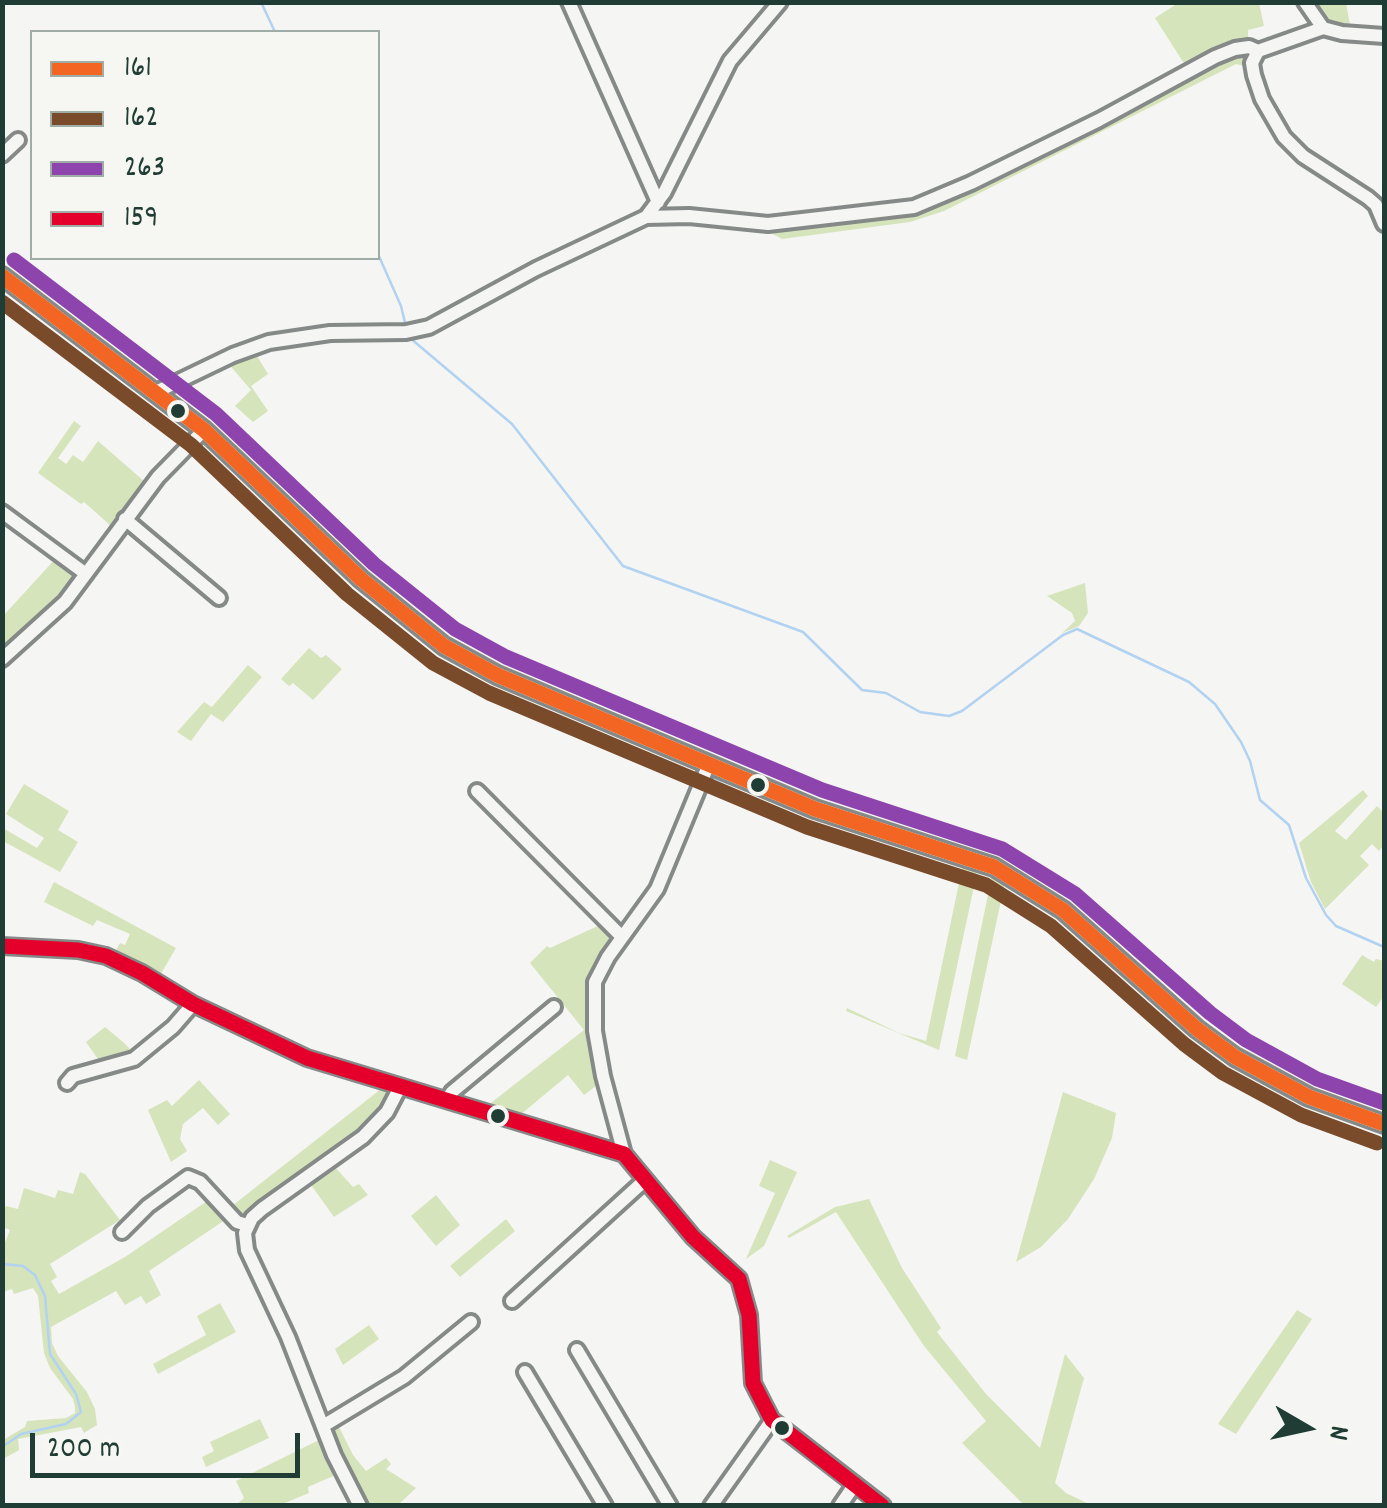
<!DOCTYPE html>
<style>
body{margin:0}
#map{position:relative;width:1387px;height:1508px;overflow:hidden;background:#f5f5f3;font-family:Dekko,sans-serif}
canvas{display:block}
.frame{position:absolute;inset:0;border:5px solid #1f3d34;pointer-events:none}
.legend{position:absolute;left:30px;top:30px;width:350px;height:230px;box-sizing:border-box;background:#f6f6f2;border:2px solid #a0aca6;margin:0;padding:12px 18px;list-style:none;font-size:30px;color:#1f3d34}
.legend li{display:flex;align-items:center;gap:20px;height:50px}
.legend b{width:50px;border:2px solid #a0aca6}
.north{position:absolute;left:1257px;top:1378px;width:100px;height:100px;-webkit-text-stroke:8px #f6f6f2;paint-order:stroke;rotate:99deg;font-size:28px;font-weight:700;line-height:40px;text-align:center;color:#1f3d34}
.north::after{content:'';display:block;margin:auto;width:35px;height:45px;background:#1f3d34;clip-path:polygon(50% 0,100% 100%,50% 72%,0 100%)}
.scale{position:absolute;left:30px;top:1433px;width:270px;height:45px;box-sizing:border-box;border:5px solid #1f3d34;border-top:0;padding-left:12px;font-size:30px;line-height:35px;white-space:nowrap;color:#1f3d34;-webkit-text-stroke:8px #f6f6f2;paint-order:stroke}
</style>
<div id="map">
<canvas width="1387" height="1508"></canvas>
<div class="frame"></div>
<ul class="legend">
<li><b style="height:12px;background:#f26522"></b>161</li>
<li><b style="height:12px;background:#7a4b2a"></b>162</li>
<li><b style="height:12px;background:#8e44ad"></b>263</li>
<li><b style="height:12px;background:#e4002b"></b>159</li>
</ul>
<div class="north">N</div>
<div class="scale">200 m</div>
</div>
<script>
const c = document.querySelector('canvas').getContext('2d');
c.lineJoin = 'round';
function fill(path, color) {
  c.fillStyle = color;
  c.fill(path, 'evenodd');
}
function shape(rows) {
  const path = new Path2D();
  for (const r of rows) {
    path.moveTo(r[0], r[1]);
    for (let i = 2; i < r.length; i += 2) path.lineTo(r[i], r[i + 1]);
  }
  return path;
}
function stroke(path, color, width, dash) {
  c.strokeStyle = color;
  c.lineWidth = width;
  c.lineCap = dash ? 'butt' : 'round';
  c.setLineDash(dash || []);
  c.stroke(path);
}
const green = shape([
 [1178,3,1259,3,1264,26,1248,30,1248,43,1187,68,1155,18],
 [1310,3,1346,3,1351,30,1331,26,1322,19],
 [1237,52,1248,53,1247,72,1244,66,1236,64,944,211,910,222,782,239,760,227,896,213],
 [254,351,268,374,251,386,268,411,253,422,235,406,251,390,227,362],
 [74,421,81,426,58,458,66,464,73,455,83,462,98,441,145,482,111,526,84,502,81,504,38,473],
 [57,557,79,573,72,589,3,655,3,616],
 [1085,583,1088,613,1079,626,1062,633,1075,621,1072,613,1047,596],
 [309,648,321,658,326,655,342,669,313,700,293,683,289,686,281,679],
 [248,665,262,677,223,722,211,714,191,741,177,732,204,702,212,707],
 [24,784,69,811,58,830,78,842,60,872,3,841,3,828,37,848,44,838,6,814],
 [1363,790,1368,796,1335,831,1346,840,1377,806,1384,813,1384,845,1379,851,1372,844,1360,856,1369,865,1325,909,1311,882,1299,843],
 [963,864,978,868,939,1050,846,1011,847,1008,899,1033,926,1041],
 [992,875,1005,882,967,1060,955,1056],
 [54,882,176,948,159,977,114,954,120,943,125,945,130,934,97,920,93,926,44,902],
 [602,924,614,939,590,981,588,992,600,1083,584,1095,568,1075,519,1116,487,1106,584,1030,530,963,547,946,550,948],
 [1362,955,1374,962,1376,959,1384,961,1384,996,1376,1007,1342,984],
 [105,1027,123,1042,135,1054,102,1065,86,1042],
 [199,1080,230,1114,218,1125,203,1108,183,1124,180,1139,187,1151,171,1162,148,1110,167,1100,172,1106],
 [381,1089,392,1092,381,1112,358,1136,245,1218,241,1219,228,1209],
 [1063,1092,1116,1113,1112,1138,1094,1179,1068,1219,1041,1247,1016,1262],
 [770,1160,797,1172,764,1246,746,1259,775,1193,759,1186],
 [334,1166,353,1187,359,1184,368,1195,334,1217,309,1182],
 [80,1172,85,1174,120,1220,50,1264,57,1277,51,1281,59,1294,125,1257,210,1199,228,1218,149,1271,161,1295,146,1304,141,1296,125,1305,116,1291,51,1327,52,1343,58,1356,87,1392,95,1409,97,1425,84,1433,81,1427,18,1439,19,1450,3,1459,3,1440,25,1427,27,1421,66,1418,75,1413,75,1407,73,1399,50,1368,44,1353,38,1296,33,1288,14,1294,12,1289,3,1292,2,1250,10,1230,3,1227,3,1210,6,1206,18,1209,24,1188,55,1198,58,1190,73,1194],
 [436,1195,460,1225,436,1246,411,1216],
 [869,1199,902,1268,941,1328,937,1332,986,1394,1040,1448,1065,1354,1084,1378,1055,1483,1066,1493,1091,1505,1024,1505,962,1443,986,1421,924,1346,836,1212,789,1238,787,1236,835,1207],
 [506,1219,515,1231,460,1277,450,1266],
 [220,1303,236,1332,158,1374,153,1364,206,1335,197,1316],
 [1297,1310,1312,1319,1236,1434,1218,1424],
 [369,1325,379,1339,343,1365,335,1349],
 [260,1419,269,1438,206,1467,202,1457,214,1451,210,1442],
 [337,1423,353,1455,366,1471,386,1458,391,1464,386,1469,416,1488,398,1505,365,1505,330,1428],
 [323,1438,340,1473,308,1487,309,1493,280,1505,236,1505,244,1498,236,1481]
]);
const stream = shape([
 [261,2,275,32],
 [378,254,401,306,406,327],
 [410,338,512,424,623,566,803,632,862,690,886,693,920,712,949,716,962,711,1063,635,1077,629,1189,682,1215,704,1241,742,1250,761,1260,800,1289,825,1306,878,1326,915,1336,926,1384,947],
 [709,784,713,778,767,797],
 [2,1264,23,1266,35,1275,45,1296,50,1354,76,1394,81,1412,66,1424,21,1434,2,1447]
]);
const minor = shape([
 [569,2,658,202],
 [1305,2,1323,28,1342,33,1384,36],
 [1323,28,1258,51,1252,63,1254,75,1262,99,1284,137,1303,156,1368,198,1376,205,1384,224],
 [2,155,18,140],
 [646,217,689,216,768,224,914,207,971,183,1099,120,1215,57,1235,49,1249,47,1258,51],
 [156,392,233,355,269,342,330,333,406,332,429,327,536,269,646,217,664,193,730,61,780,2],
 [2,512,86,574],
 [125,519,219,598],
 [2,659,65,602,158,477,204,430],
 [477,791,622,937],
 [2,946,78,950,106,956,142,973,193,1004,307,1058,624,1154,693,1237,739,1279,749,1315,753,1383,772,1420,883,1506],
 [67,1083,73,1076,134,1059,173,1027,193,1004],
 [447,1100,452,1092,554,1007],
 [624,1154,603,1076,595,1031,595,982,608,957,657,889,708,766],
 [122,1232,148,1206,188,1177,200,1182,237,1222,247,1225],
 [512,1301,644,1181],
 [577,1350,670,1506],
 [525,1372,605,1506],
 [323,1426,404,1377,471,1322],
 [360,1506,334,1455,288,1337,247,1250,245,1233,252,1218,262,1209,363,1137,387,1112,400,1087],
 [711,1506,772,1420],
 [840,1506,855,1484]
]);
const major = shape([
 [2,276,204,430,361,579,444,646,497,675,815,809,994,867,1063,910,1197,1029,1235,1057,1309,1097,1384,1124]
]);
const bus1 = shape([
 [2,276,204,430,361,579,444,646,497,675,815,809,994,867,1063,910,1197,1029,1235,1057,1309,1097,1384,1124]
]);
const bus2 = shape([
 [2,302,191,445,347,594,433,663,489,693,807,827,986,885,1051,926,1184,1044,1223,1073,1301,1115,1377,1143]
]);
const bus3 = shape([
 [14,260,216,414,374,564,455,629,506,657,822,790,1002,849,1075,894,1210,1013,1246,1040,1317,1079,1384,1103]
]);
const bus4 = shape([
 [2,946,78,950,106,956,142,973,193,1004,307,1058,624,1154,693,1237,739,1279,749,1315,753,1383,772,1420,882,1506]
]);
const markers = [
 [178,411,9,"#1f3d34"],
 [758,785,9,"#1f3d34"],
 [498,1116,9,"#1f3d34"],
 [782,1428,9,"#1f3d34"]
];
fill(green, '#d6e4bb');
stroke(stream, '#b1d2f0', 2.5);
stroke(minor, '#858a88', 20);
stroke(major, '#858a88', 22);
stroke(minor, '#f5f5f3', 12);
stroke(major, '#f5f5f3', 15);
stroke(bus1, '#f26522', 15);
stroke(bus2, '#7a4b2a', 15);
stroke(bus3, '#8e44ad', 15);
stroke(bus4, '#e4002b', 15);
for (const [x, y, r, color] of markers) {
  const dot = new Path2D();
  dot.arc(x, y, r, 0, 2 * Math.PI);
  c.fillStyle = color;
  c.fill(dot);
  stroke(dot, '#f6f6f2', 4);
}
</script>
